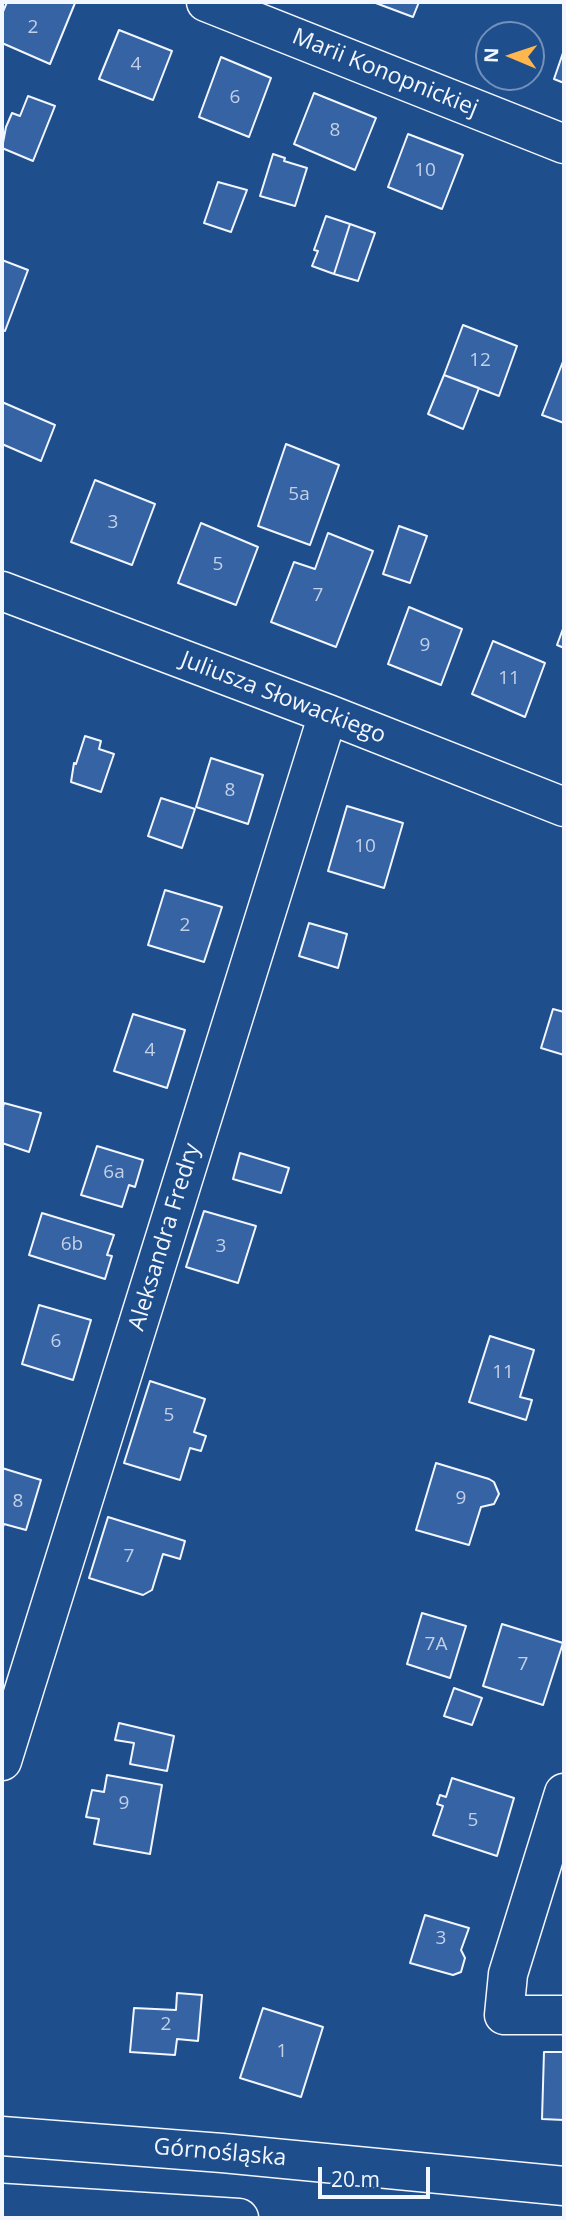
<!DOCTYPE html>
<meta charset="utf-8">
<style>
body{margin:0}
#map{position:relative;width:566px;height:2220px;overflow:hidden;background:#1f4e8c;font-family:"Open Sans",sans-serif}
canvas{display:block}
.frame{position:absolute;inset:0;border:4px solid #f2f6ff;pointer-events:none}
.north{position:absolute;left:475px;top:21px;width:70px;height:70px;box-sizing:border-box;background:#1f4e8c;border:2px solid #7391ba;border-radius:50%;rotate:272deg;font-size:19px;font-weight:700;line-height:28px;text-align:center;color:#f2f6ff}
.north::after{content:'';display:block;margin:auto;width:24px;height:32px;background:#ffb74d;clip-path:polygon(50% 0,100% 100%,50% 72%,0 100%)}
.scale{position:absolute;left:318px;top:2167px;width:112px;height:32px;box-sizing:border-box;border:4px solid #f2f6ff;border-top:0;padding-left:9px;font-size:21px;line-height:24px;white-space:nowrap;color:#f2f6ff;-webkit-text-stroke:5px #1f4e8c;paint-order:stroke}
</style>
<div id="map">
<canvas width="566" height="2220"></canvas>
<div class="frame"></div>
<div class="north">N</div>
<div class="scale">20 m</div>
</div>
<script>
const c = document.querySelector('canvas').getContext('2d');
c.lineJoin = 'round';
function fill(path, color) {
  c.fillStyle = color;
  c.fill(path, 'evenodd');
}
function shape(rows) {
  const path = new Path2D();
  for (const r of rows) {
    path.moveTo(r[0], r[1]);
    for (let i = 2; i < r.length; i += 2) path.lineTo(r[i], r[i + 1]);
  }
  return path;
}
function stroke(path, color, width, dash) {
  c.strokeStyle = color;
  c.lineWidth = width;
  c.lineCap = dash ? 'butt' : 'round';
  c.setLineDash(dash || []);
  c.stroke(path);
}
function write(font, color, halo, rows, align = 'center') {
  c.font = font + ' "Open Sans",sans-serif';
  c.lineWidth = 5;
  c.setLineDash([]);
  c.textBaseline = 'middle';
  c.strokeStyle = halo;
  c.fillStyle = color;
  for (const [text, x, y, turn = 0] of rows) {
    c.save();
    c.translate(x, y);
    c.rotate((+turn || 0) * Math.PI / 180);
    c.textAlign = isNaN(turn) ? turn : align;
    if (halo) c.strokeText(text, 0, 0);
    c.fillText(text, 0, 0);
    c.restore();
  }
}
const building = shape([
 [7,2,75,3,50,64,2,43,2,14,7,2],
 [373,2,419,2,413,17,373,2],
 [119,30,172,51,153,100,99,79,119,30],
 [564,50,564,83,554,79,564,50],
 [221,57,271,78,249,137,199,117,221,57],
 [314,93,376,118,355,170,294,144,314,93],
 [28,96,55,106,33,161,2,148,6,127,12,113,20,116,28,96],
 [408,134,463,155,442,209,388,187,408,134],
 [273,154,285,158,284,161,307,168,295,206,260,196,273,154],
 [218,182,247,190,231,232,204,223,218,182],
 [326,216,350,224,334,274,312,266,318,251,314,250,326,216],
 [350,224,375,233,358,281,334,274,350,224],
 [2,260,28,270,5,331,2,330,2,260],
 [463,325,517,346,499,396,444,375,463,325],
 [564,359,564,423,542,415,564,359],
 [444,375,479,388,463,429,428,414,444,375],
 [2,402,55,425,41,461,2,444,2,402],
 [286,444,339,465,310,545,258,526,286,444],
 [95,480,155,504,132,565,71,542,95,480],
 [201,523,258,547,236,605,178,583,201,523],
 [399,526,427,536,410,583,383,574,399,526],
 [328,533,373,551,336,647,271,622,294,562,315,569,328,533],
 [409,607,462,629,441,685,388,664,409,607],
 [564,626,564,648,557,645,564,626],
 [493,641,545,663,525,717,472,694,493,641],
 [85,736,101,741,99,749,114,754,101,792,71,782,74,763,76,764,85,736],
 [211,758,263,775,248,824,196,807,211,758],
 [161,798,195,809,182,848,148,836,161,798],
 [347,806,403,823,384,888,328,871,347,806],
 [165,890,222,907,204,962,148,945,165,890],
 [309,923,347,934,338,968,299,956,309,923],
 [553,1009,564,1012,564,1055,541,1048,553,1009],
 [133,1014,185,1030,167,1088,114,1071,133,1014],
 [4,1103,41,1113,29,1152,2,1143,2,1111,4,1103],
 [97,1146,143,1160,135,1187,129,1185,122,1207,81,1195,97,1146],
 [240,1153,289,1168,281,1193,233,1179,240,1153],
 [204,1211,256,1226,238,1283,186,1267,204,1211],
 [42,1213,114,1235,107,1255,112,1256,105,1279,29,1255,42,1213],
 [39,1305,91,1320,73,1380,22,1364,39,1305],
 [490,1336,534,1350,520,1397,532,1400,526,1420,469,1402,490,1336],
 [150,1381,205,1399,194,1432,206,1436,201,1451,190,1448,180,1480,124,1463,150,1381],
 [436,1463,489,1479,494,1482,499,1494,494,1504,481,1507,469,1545,416,1530,436,1463],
 [2,1468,41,1480,26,1530,4,1524,2,1530,2,1468],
 [108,1517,185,1541,180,1559,163,1554,152,1590,143,1595,89,1578,108,1517],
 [422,1613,466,1626,450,1678,407,1664,422,1613],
 [502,1624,563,1643,543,1705,483,1686,502,1624],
 [454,1688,482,1698,472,1725,444,1716,454,1688],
 [119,1723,174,1736,167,1771,130,1764,134,1743,115,1740,119,1723],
 [107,1775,162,1785,150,1854,94,1844,99,1819,86,1817,92,1790,104,1792,107,1775],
 [452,1778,514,1798,497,1856,433,1835,443,1806,437,1804,440,1795,446,1797,452,1778],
 [425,1915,469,1928,461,1950,465,1958,461,1972,453,1975,410,1963,425,1915],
 [177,1993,202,1995,198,2041,177,2039,175,2055,130,2052,134,2008,176,2010,177,1993],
 [263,2008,323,2027,301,2097,240,2078,263,2008],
 [544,2052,564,2052,564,2120,542,2119,544,2052]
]);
const minor = shape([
 [206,2,564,144],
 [2,591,328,714,564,807],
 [2,1761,328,714],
 [564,1793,508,1974,504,2015,564,2015]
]);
const major = shape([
 [2,2136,222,2153,564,2186],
 [2,2203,239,2218]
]);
const numberNames = [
 ["2",33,28],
 ["4",136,65],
 ["6",235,98],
 ["8",335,131],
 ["10",425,171],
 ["12",480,361],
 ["5a",299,495],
 ["3",113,523],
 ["5",218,565],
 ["7",318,596],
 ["9",425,646],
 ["11",509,679],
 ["8",230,791],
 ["10",365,847],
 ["2",185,926],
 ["4",150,1051],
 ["6a",114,1173],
 ["6b",72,1245],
 ["3",221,1247],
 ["6",56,1342],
 ["11",503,1373],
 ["5",169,1416],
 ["9",461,1499],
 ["8",18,1502],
 ["7",129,1557],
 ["7A",436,1645],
 ["7",523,1665],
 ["9",124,1804],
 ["5",473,1821],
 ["3",441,1939],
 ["2",166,2025],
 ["1",282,2052]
];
const streetNames = [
 ["Marii Konopnickiej",385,73,22],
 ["Juliusza Słowackiego",283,698,21],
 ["Aleksandra Fredry",165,1237,-73],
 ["Górnośląska",220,2153,5]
];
fill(building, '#3563a3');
stroke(building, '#f2f6ff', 2);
stroke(minor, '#f2f6ff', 41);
stroke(major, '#f2f6ff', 41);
stroke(minor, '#1f4e8c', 38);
stroke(major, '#1f4e8c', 38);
write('19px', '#c3d1e8', null, numberNames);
write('23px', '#f2f6ff', '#1f4e8c', streetNames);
</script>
